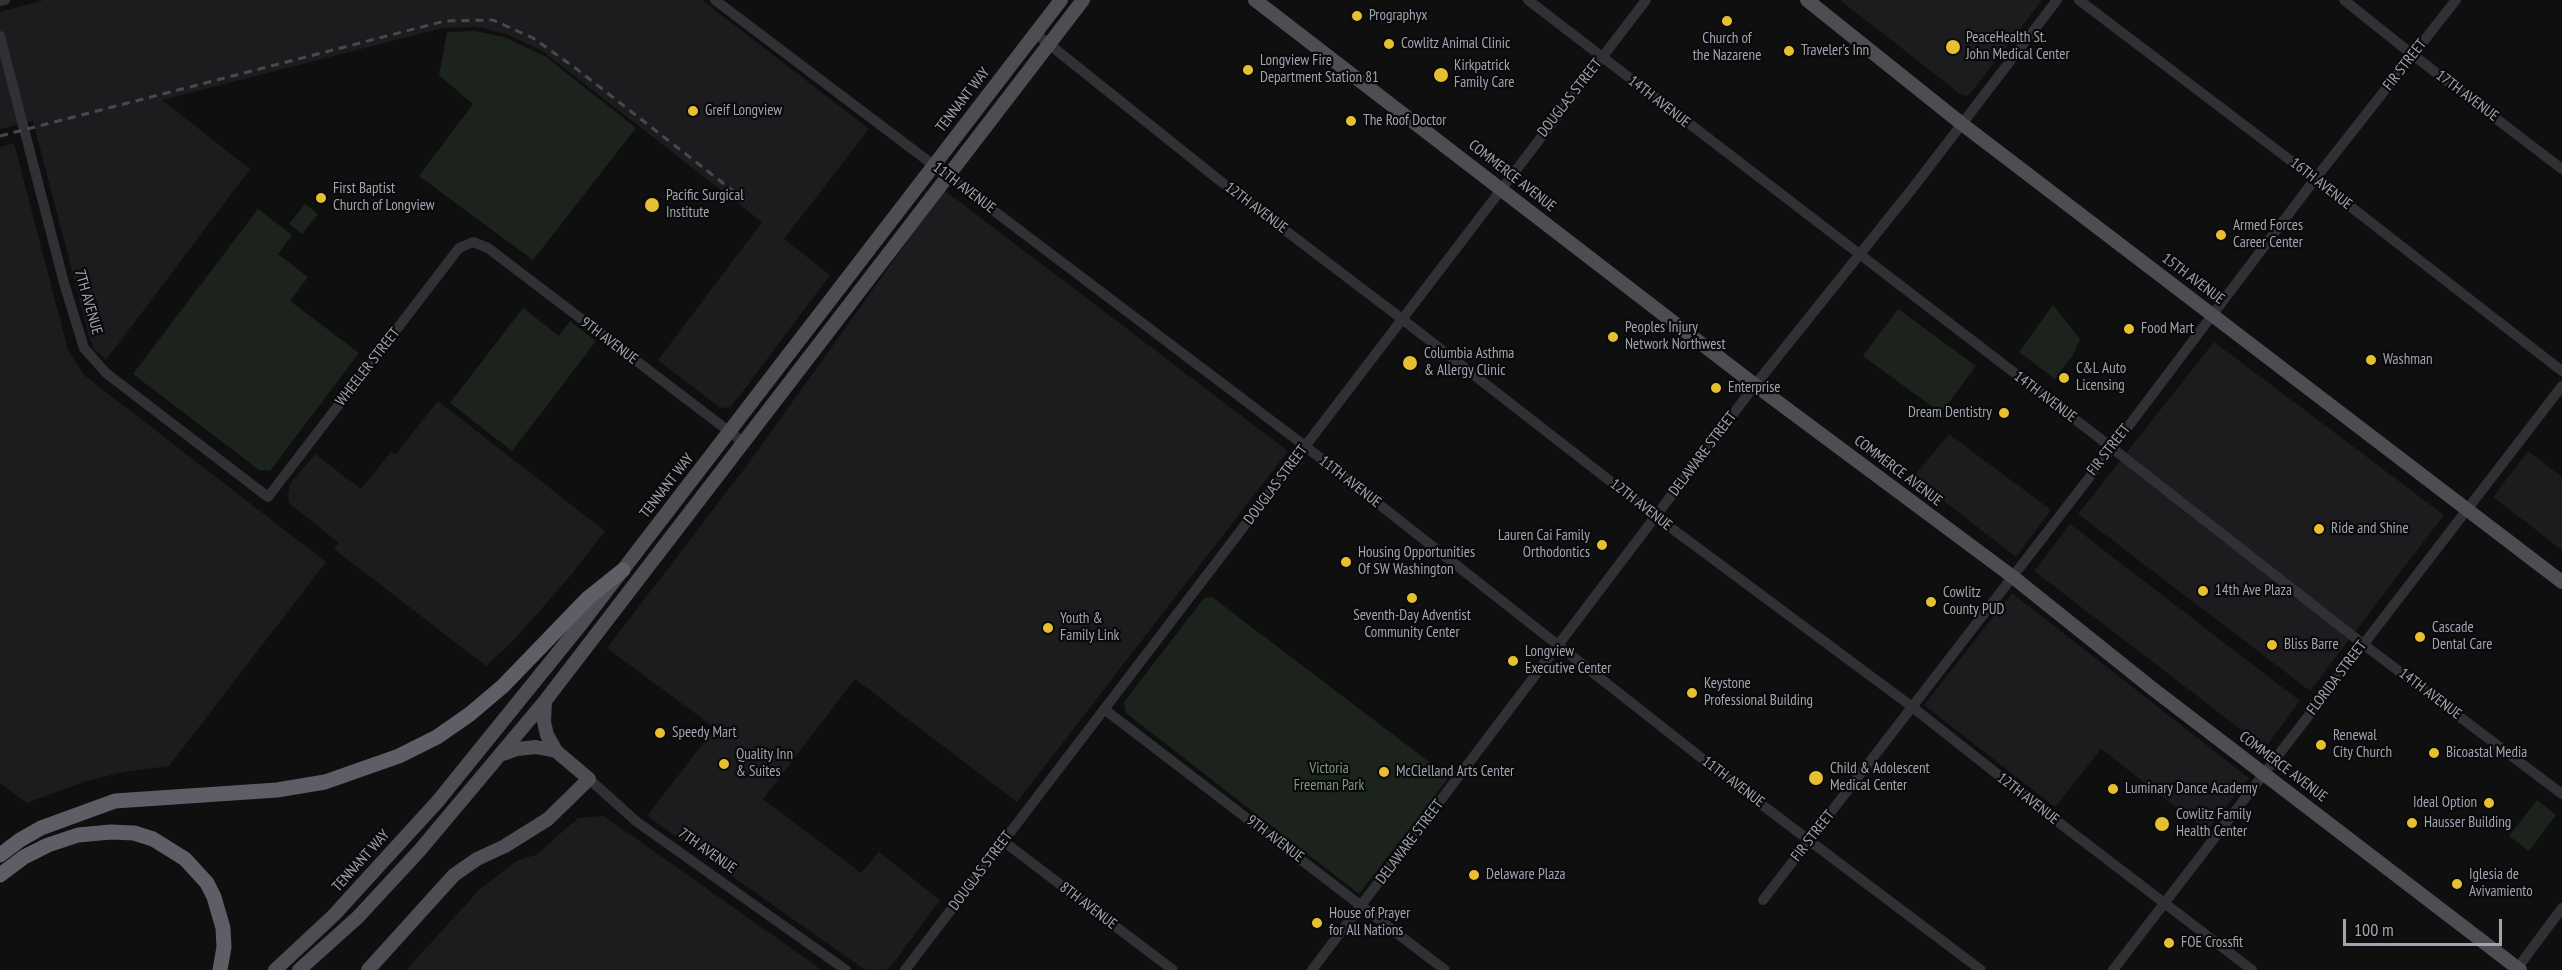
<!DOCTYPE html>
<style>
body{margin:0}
#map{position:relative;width:2562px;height:970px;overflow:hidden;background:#0f0f10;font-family:"PT Sans Narrow",sans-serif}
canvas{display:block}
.scale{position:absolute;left:2343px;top:919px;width:159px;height:27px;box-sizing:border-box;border:3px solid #a1a4b1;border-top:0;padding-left:8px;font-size:18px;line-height:21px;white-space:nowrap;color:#a1a4b1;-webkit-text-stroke:4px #0a0a0b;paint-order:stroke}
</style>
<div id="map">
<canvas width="2562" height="970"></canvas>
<div class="scale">100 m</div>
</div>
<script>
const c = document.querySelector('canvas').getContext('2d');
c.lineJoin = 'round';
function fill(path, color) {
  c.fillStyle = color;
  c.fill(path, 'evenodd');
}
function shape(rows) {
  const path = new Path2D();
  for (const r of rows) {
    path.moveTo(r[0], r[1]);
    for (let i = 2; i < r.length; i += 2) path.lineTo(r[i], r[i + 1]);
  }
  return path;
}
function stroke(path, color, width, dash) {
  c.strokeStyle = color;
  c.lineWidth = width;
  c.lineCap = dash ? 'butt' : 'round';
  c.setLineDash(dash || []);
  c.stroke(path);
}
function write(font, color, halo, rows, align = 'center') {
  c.font = font + ' "PT Sans Narrow",sans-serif';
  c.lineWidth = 4.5;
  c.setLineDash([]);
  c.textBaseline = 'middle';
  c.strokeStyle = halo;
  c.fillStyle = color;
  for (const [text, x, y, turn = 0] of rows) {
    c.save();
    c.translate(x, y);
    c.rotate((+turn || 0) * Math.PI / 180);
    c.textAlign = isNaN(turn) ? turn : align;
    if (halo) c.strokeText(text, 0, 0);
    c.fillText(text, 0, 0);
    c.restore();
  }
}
const built = shape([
 [44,0,702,0,869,129,784,239,830,275,731,407,720,408,658,360,762,222,542,51,507,34,478,27,443,28,162,100,250,169,106,360,94,349,89,336,33,121,0,129,0,12],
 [1840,0,2042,0,1970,94,1966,96,1960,94],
 [14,143,68,350,84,375,326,562,169,766,123,772,83,782,27,803,0,783,0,147],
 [944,190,1288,451,1017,802,855,679,763,799,861,873,879,852,940,900,892,965,886,970,865,970,647,816,715,728,607,648,748,464],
 [2214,342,2444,515,2310,691,2078,514],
 [438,401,605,531,571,575,514,640,486,666,334,549,339,543,289,503,288,495,290,484,315,454,361,489,391,452,396,454],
 [1949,434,2051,510,2016,557,1913,477],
 [2528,451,2562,477,2562,550,2493,497],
 [2070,524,2300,701,2265,748,2034,571],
 [2012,593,2249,778,2207,831,2101,749,2055,807,1924,705],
 [604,816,822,970,406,970,481,888,518,860,536,855,578,818]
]);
const green = shape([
 [475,31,504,37,545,56,636,128,533,260,419,176,473,104,439,75,447,32],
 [305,204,318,214,302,234,289,224],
 [258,209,292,235,278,254,308,277,290,301,359,353,270,471,259,470,133,374],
 [2053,305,2080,339,2073,355,2055,379,2019,352],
 [523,308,559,336,570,321,596,341,512,451,450,403],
 [1898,309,1976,366,1941,413,1863,356],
 [1212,597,1449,777,1359,894,1126,713,1124,702,1204,598],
 [2537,800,2556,815,2529,851,2509,836]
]);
const minor = shape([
 [715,0,1305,446,1737,786,1981,970],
 [1528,0,2089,430,2363,644,2562,794],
 [2079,0,2315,179,2562,371],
 [2344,0,2413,55,2562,169],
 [0,1,5,0],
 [1035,33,1219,180,1402,319,1655,516,1911,706,2053,818,2252,970],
 [0,36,64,283,84,348,106,373,268,497,459,248,473,242,488,248,743,442],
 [1104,709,1445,970],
 [589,779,637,822,846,970],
 [1003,841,1173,970],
 [1763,900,2112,448,2315,179,2456,0],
 [905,970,1646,0],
 [1312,970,1755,385,1912,189,2057,0],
 [2113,970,2562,386],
 [2516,970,2562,908]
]);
const major = shape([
 [1255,0,1755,385,2013,577,2153,689,2520,970],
 [1807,0,1962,124,2562,582],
 [503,754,517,749,536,747,556,751],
 [275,970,334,915,438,801,582,623,1061,0],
 [299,970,358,917,420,850,545,701,1083,0],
 [368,970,454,875,477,859,505,846,548,819,589,779,556,751,547,735,544,722,545,701]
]);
const highway = shape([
 [0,855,20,840,41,828,115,801,277,790,325,782,399,756,437,737,470,714,503,686,588,598,623,570],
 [0,875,24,857,48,845,78,835,111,832,134,833,153,839,185,859,207,883,214,897,223,928,224,947,220,970]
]);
const rail = shape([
 [0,136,445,21,493,20,533,38,574,67,746,201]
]);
const markers = [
 [1357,16,6,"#e7c031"],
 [1727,21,6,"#e7c031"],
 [1389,44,6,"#e7c031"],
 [1953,47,8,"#e7c031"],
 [1789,51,6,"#e7c031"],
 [1248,70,6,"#e7c031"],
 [1441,75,8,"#e7c031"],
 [693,111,6,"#e7c031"],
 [1351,121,6,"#e7c031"],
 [321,198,6,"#e7c031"],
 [652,205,8,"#e7c031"],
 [2221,235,6,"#e7c031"],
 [2129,329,6,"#e7c031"],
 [1613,337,6,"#e7c031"],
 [2371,360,6,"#e7c031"],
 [1410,363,8,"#e7c031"],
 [2064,378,6,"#e7c031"],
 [1716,388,6,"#e7c031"],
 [2004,413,6,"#e7c031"],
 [2319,529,6,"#e7c031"],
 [1602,545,6,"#e7c031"],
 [1346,562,6,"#e7c031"],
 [2203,591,6,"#e7c031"],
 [1412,598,6,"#e7c031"],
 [1931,602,6,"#e7c031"],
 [1048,628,6,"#e7c031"],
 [2420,637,6,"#e7c031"],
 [2272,645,6,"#e7c031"],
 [1513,661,6,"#e7c031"],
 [1692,693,6,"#e7c031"],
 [660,733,6,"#e7c031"],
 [2321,745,6,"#e7c031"],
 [2434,753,6,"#e7c031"],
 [724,764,6,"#e7c031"],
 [1384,772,6,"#e7c031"],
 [1816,778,8,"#e7c031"],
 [2113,789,6,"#e7c031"],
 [2489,803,6,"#e7c031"],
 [2412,823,6,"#e7c031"],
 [2162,824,8,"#e7c031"],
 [1474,875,6,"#e7c031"],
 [2457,884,6,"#e7c031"],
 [1317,923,6,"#e7c031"],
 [2169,943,6,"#e7c031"]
];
const poiNames = [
 ["Prographyx",1369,16],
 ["PeaceHealth St.",1966,38],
 ["John Medical Center",1966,55],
 ["Church of",1727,39,"center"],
 ["the Nazarene",1727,56,"center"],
 ["Cowlitz Animal Clinic",1401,44],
 ["Traveler's Inn",1801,51],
 ["Longview Fire",1260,61],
 ["Department Station 81",1260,78],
 ["Kirkpatrick",1454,66],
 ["Family Care",1454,83],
 ["Greif Longview",705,111],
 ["The Roof Doctor",1363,121],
 ["First Baptist",333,189],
 ["Church of Longview",333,206],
 ["Pacific Surgical",666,196],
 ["Institute",666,213],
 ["Armed Forces",2233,226],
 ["Career Center",2233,243],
 ["Peoples Injury",1625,328],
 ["Network Northwest",1625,345],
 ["Food Mart",2141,329],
 ["Columbia Asthma",1424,354],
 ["& Allergy Clinic",1424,371],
 ["Washman",2383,360],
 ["C&L Auto",2076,369],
 ["Licensing",2076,386],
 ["Enterprise",1728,388],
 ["Dream Dentistry",1992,413,"right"],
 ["Ride and Shine",2331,529],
 ["Lauren Cai Family",1590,536,"right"],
 ["Orthodontics",1590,553,"right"],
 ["Housing Opportunities",1358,553],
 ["Of SW Washington",1358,570],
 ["14th Ave Plaza",2215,591],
 ["Cowlitz",1943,593],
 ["County PUD",1943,610],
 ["Seventh-Day Adventist",1412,616,"center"],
 ["Community Center",1412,633,"center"],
 ["Youth &",1060,619],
 ["Family Link",1060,636],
 ["Cascade",2432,628],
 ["Dental Care",2432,645],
 ["Bliss Barre",2284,645],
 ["Longview",1525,652],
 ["Executive Center",1525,669],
 ["Keystone",1704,684],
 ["Professional Building",1704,701],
 ["Speedy Mart",672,733],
 ["Renewal",2333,736],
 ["City Church",2333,753],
 ["Bicoastal Media",2446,753],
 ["Quality Inn",736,755],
 ["& Suites",736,772],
 ["Child & Adolescent",1830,769],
 ["Medical Center",1830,786],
 ["McClelland Arts Center",1396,772],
 ["Luminary Dance Academy",2125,789],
 ["Ideal Option",2477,803,"right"],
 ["Cowlitz Family",2176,815],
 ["Health Center",2176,832],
 ["Hausser Building",2424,823],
 ["Delaware Plaza",1486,875],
 ["Iglesia de",2469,875],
 ["Avivamiento",2469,892],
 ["House of Prayer",1329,914],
 ["for All Nations",1329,931],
 ["FOE Crossfit",2181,943]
];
const streetNames = [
 ["FIR STREET",2405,65,-52],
 ["17TH AVENUE",2467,96,37],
 ["DOUGLAS STREET",1570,98,-52],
 ["TENNANT WAY",963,100,-52],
 ["14TH AVENUE",1659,102,38],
 ["COMMERCE AVENUE",1512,176,38],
 ["16TH AVENUE",2321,184,38],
 ["11TH AVENUE",964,188,37],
 ["12TH AVENUE",1256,208,37],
 ["15TH AVENUE",2193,279,37],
 ["7TH AVENUE",88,302,74],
 ["9TH AVENUE",609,341,37],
 ["WHEELER STREET",368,367,-52],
 ["14TH AVENUE",2045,397,37],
 ["FIR STREET",2109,450,-52],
 ["DELAWARE STREET",1703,454,-53],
 ["COMMERCE AVENUE",1898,471,37],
 ["11TH AVENUE",1350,482,38],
 ["DOUGLAS STREET",1276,485,-53],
 ["TENNANT WAY",667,486,-52],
 ["12TH AVENUE",1641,505,38],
 ["FLORIDA STREET",2337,678,-53],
 ["14TH AVENUE",2430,694,37],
 ["COMMERCE AVENUE",2283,767,37],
 ["11TH AVENUE",1733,782,37],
 ["12TH AVENUE",2028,799,38],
 ["FIR STREET",1813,836,-52],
 ["9TH AVENUE",1275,839,37],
 ["DELAWARE STREET",1410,842,-53],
 ["7TH AVENUE",707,851,35],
 ["TENNANT WAY",361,861,-48],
 ["DOUGLAS STREET",981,871,-53],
 ["8TH AVENUE",1088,906,37]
];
const parkNames = [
 ["Victoria",1329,769],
 ["Freeman Park",1329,786]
];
fill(built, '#1c1b1d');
fill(green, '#1c231d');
stroke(minor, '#303135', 10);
stroke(major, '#4d4d54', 14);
stroke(highway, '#5d5e66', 15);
stroke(rail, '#48484e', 3, [8, 6]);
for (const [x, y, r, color] of markers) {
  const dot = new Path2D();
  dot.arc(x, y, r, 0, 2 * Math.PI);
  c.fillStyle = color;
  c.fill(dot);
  stroke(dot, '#0a0a0b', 2);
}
write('15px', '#a1a4b1', '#0a0a0b', poiNames, 'left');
write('15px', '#a1a4b1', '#0a0a0b', streetNames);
write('15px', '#799b7f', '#0a0a0b', parkNames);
</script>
